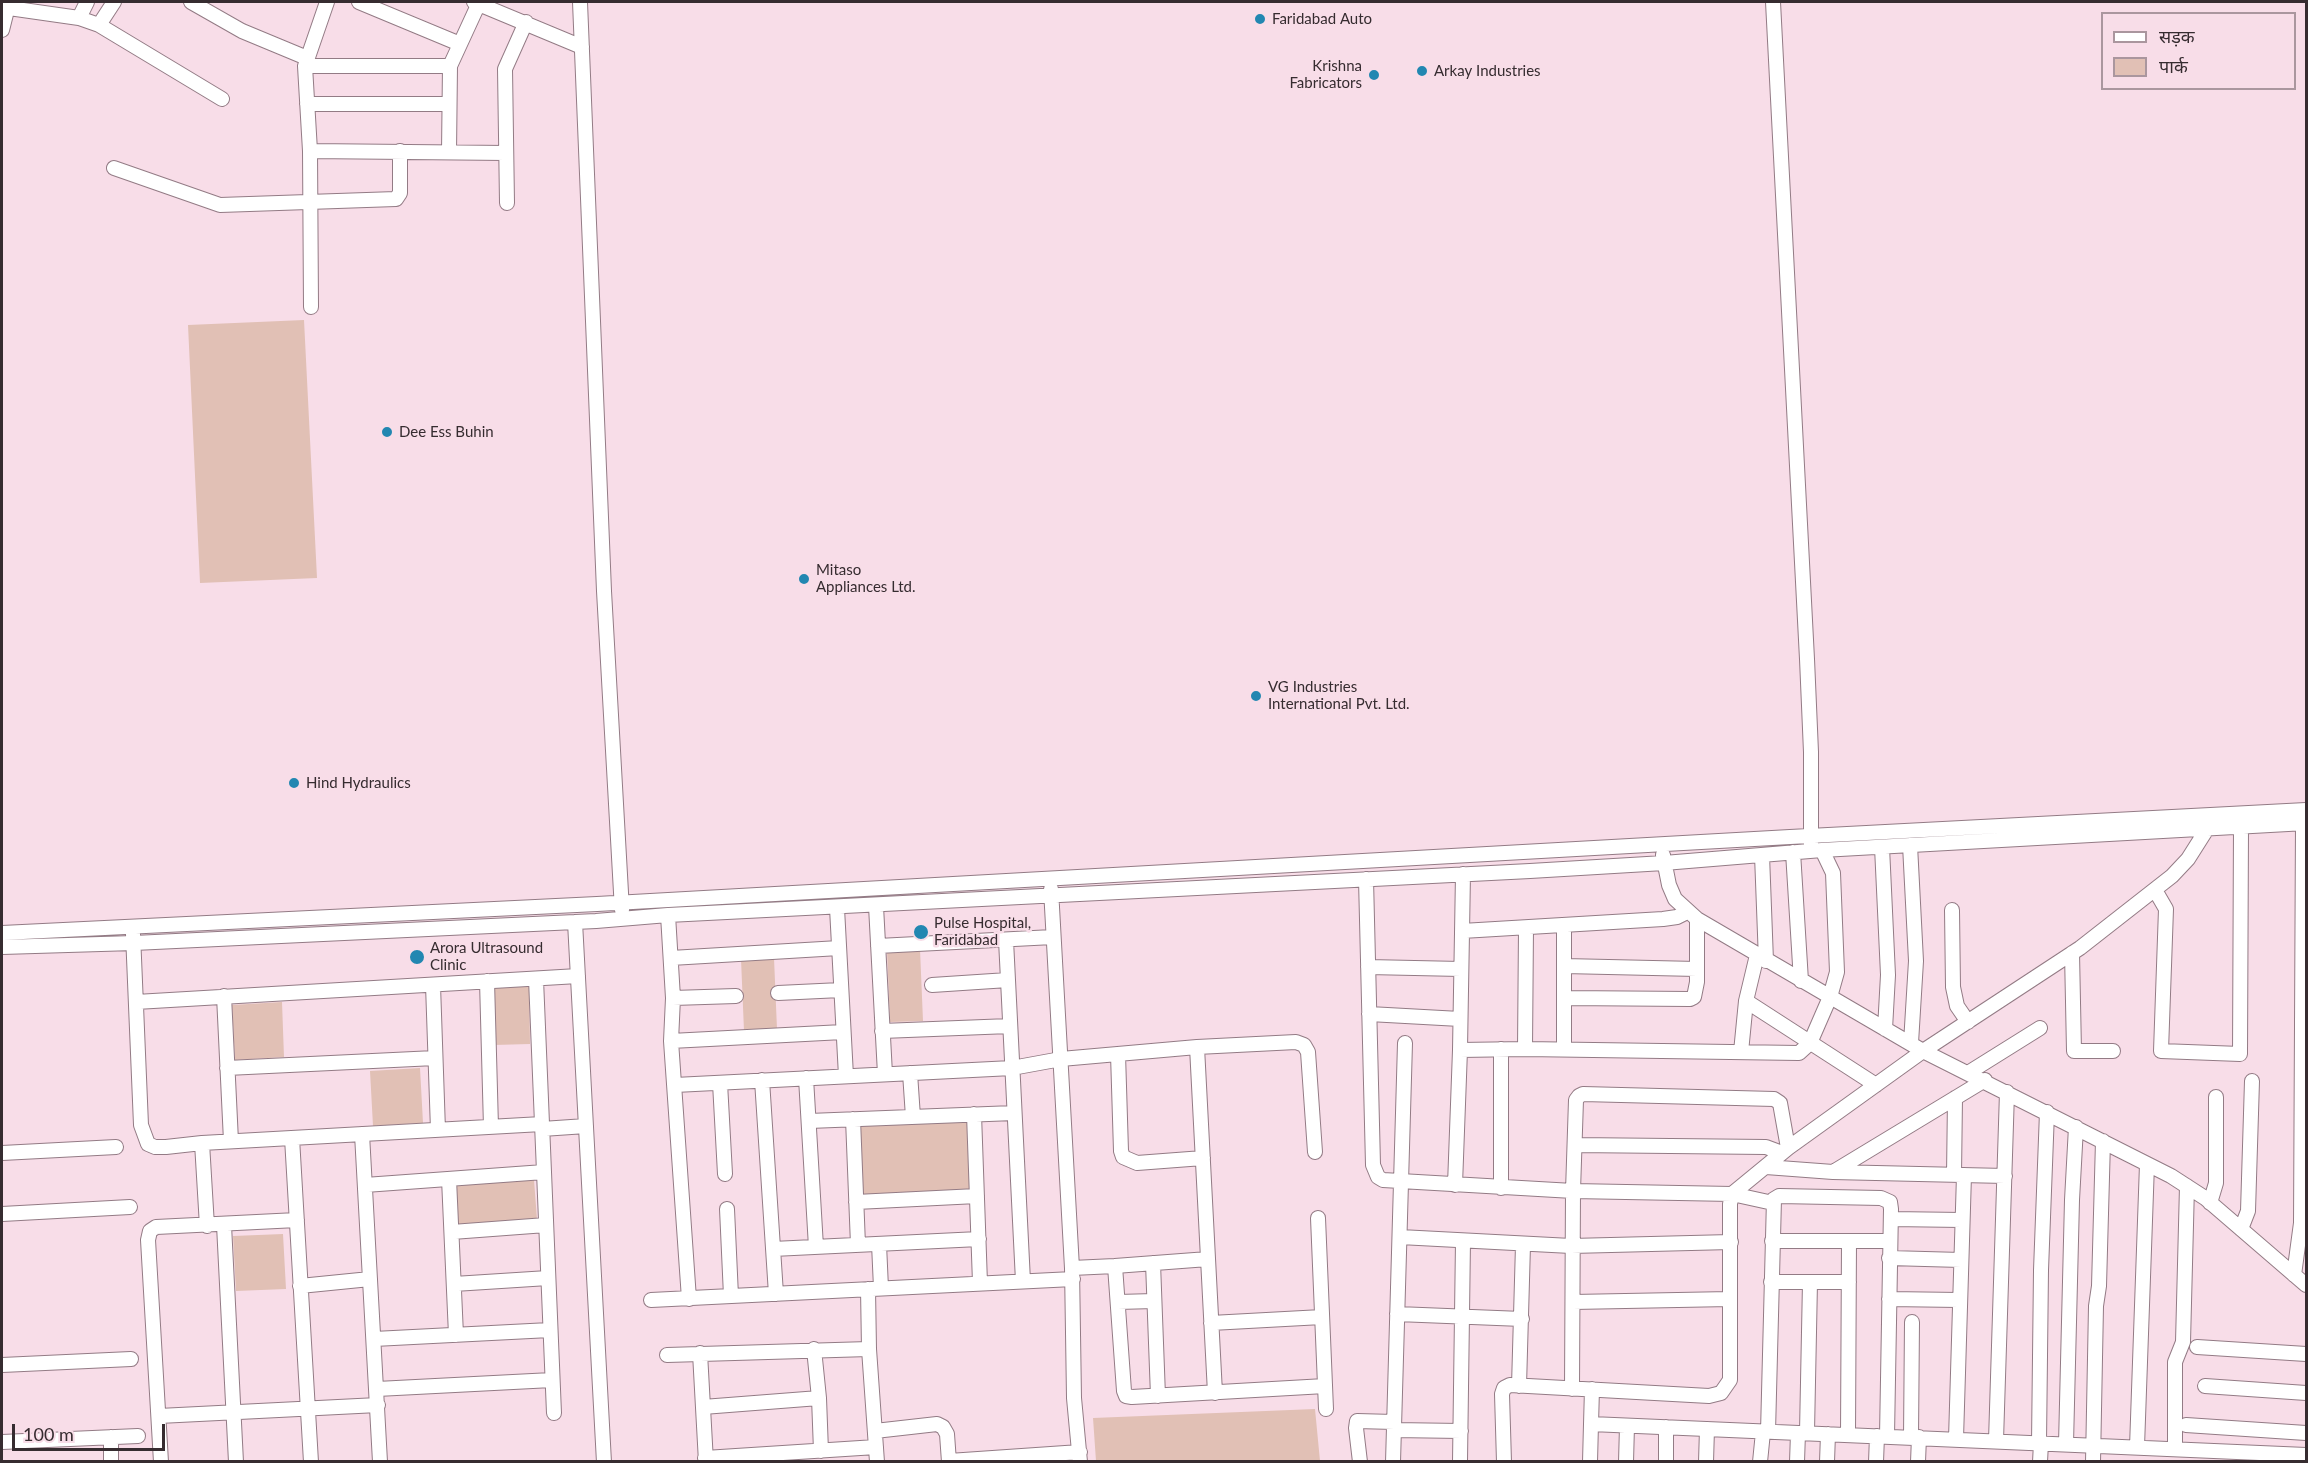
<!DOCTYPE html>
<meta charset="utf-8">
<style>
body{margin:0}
#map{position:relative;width:2308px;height:1463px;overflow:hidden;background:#f8dde8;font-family:Lato,"Noto Sans Devanagari",sans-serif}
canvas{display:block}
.frame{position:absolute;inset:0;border:3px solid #362c30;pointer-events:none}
.legend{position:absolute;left:2101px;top:12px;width:195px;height:78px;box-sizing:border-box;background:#f8dde8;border:2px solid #aa969e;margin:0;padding:8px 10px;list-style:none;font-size:18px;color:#362c30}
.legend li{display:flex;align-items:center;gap:12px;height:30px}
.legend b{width:30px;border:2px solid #aa969e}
.scale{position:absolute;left:12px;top:1424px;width:153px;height:27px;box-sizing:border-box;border:3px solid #362c30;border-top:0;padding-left:8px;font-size:18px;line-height:21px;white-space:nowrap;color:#362c30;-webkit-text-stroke:4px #f8dde8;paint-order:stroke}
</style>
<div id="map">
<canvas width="2308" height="1463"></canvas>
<div class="frame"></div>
<ul class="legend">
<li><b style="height:8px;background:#fff"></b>सड़क</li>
<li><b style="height:16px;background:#e1c0b5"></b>पार्क</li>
</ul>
<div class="scale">100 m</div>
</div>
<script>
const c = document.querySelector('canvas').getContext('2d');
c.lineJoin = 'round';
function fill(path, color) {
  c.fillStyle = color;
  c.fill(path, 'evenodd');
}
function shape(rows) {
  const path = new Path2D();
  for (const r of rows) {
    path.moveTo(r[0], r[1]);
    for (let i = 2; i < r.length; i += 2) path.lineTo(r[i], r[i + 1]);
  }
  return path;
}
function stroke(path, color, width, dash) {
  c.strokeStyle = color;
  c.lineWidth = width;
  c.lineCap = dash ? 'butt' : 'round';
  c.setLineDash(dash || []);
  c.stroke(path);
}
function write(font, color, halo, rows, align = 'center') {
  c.font = font + ' Lato,sans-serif';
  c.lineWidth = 5;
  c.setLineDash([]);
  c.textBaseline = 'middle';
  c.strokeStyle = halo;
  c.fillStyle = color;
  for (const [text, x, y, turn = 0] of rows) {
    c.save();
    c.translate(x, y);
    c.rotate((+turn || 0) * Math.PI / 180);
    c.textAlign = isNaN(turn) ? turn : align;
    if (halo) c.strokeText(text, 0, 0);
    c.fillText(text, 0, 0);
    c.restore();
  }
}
const green = shape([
 [304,320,317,578,200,583,188,325],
 [920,949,923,1021,890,1022,887,951],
 [774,958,777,1029,744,1031,741,959],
 [529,986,530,1044,494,1045,493,987],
 [282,1002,284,1057,235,1060,232,1005],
 [420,1068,423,1123,373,1126,370,1071],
 [968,1119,971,1192,861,1197,858,1123],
 [534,1180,537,1219,458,1224,455,1184],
 [283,1234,286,1289,236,1291,233,1236],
 [1315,1409,1320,1461,1096,1461,1093,1418]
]);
const minor = shape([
 [191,2,242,31,307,58],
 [327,2,305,66,450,66],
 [359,2,460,44],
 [474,2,582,47],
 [580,2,604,591,622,910],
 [1773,2,1807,659,1811,752,1811,846],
 [2,7,79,18,99,25,222,99],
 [79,18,87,2],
 [99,25,114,2],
 [2,30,9,2],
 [305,66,310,151,311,307],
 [307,104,449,104],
 [310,151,506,153],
 [449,152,450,66,479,3],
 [114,168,220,205,396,199,400,193,400,151],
 [507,203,505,69,526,22],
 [1910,845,1916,961,1911,1043],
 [1882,847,1888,975,1885,1029],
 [1793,852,1801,981],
 [1663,855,1669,885,1675,899,1697,919,1923,1051,2171,1176,2205,1198,2306,1285],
 [1762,855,1766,961],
 [1366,879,1373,1165,1378,1177,1383,1180,1573,1191,1732,1194,1773,1203],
 [1051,889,1072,1268,1074,1398,1080,1462],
 [2155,890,2166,909,2161,1051,2240,1054,2241,827],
 [876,906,885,1074],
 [837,908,846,1076],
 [1952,910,1953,987,1957,1006,1968,1022],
 [668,915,673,998,671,1041,689,1299],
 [575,922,604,1462],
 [1564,925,1564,1048],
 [1462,931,1663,919,1677,917,1687,912],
 [2,933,597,904,1790,837,2306,810],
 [133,934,141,1125,148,1144,155,1147,166,1147,202,1143,542,1124],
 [1006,940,1023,1281],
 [878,946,1053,937],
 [2,947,134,943,596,921,668,915,1530,871,1664,863,1822,850,2306,823],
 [2072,953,2074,1051,2113,1051],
 [671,958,839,948],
 [1564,966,1697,969],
 [1368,967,1461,969],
 [536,979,554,1413],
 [487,981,491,1127],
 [433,985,438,1130],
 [932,985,1008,980],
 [778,993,841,990],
 [224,996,231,1141],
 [673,998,736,996],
 [1564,998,1690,999,1694,997,1697,982,1697,919],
 [1746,1001,1876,1085],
 [136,1002,578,976],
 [1369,1014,1460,1019],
 [882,1031,1010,1026],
 [671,1041,843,1032],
 [1197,1047,1215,1393],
 [1525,1049,1799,1053,1810,1043,1830,997,1837,972,1833,873,1822,850],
 [1460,1050,1525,1049,1526,928],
 [1741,1052,1746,1001,1757,955],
 [1118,1054,1121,1151,1123,1157,1137,1163,1203,1158],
 [227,1068,435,1058],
 [910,1073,913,1117],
 [1968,1073,2040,1028],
 [806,1078,816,1247],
 [762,1080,776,1294],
 [720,1083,725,1174],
 [675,1085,1012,1068,1061,1059,1197,1047,1296,1042,1304,1045,1308,1052,1315,1152],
 [974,1114,980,1283],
 [853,1119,858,1245],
 [809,1121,1014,1113],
 [542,1129,586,1126],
 [362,1134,380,1462],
 [292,1138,311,1462],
 [202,1143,207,1226],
 [1575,1145,1766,1147,1782,1153],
 [2,1153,116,1147],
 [1766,1167,1833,1172,2005,1176],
 [1833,1172,1985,1080],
 [1954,1175,1955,1098],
 [449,1179,456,1335],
 [365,1185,544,1172],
 [1455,1185,1460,1050,1463,874],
 [1501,1188,1501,1049],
 [856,1202,977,1196],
 [2210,1203,2216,1183,2216,1097],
 [727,1209,731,1296],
 [2,1214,130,1207],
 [1318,1218,1326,1409],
 [1891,1219,1962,1220],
 [224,1225,236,1462],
 [2241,1229,2248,1211,2252,1081],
 [452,1232,546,1225],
 [1400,1237,1571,1246,1731,1242],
 [1772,1241,1890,1241],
 [879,1244,881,1288],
 [773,1249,979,1239],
 [1889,1258,1961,1260],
 [1208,1259,1115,1266,1124,1391,1126,1396,1132,1397,1325,1386],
 [1153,1263,1158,1396],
 [1072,1268,1115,1266],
 [2294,1275,2301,1223,2303,824],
 [1771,1282,1849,1282],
 [454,1284,548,1278],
 [300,1286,370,1279],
 [868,1289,869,1349,877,1462],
 [1889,1299,1959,1300],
 [651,1300,1073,1279],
 [1118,1302,1154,1301],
 [1573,1302,1730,1299],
 [1397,1314,1522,1319],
 [1211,1323,1322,1317],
 [374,1339,550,1330],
 [2197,1347,2306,1354],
 [814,1349,819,1398,821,1451],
 [700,1353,706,1462],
 [667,1355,869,1349],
 [2,1365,131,1359],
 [1519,1386,1523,1245],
 [2205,1386,2306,1393],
 [377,1389,552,1380],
 [1572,1389,1573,1191,1576,1100,1579,1096,1583,1094,1774,1099,1780,1103,1788,1148],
 [1592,1389,1591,1424,2306,1455],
 [703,1407,819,1398],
 [159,1416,378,1405],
 [2186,1425,2306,1433],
 [1394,1430,1461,1431],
 [875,1431,937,1424,943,1427,947,1434,949,1462],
 [1768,1432,1774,1199,1779,1196,1881,1198,1890,1202,1891,1209,1887,1436],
 [1807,1432,1810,1282],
 [1848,1435,1849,1242],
 [1911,1437,1912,1322],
 [1956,1439,1964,1175],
 [1996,1441,2007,1092],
 [2,1442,138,1436],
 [2039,1443,2041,1270,2047,1112],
 [2066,1444,2072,1200,2076,1127],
 [2137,1447,2147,1164],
 [2175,1449,2175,1362,2183,1342,2187,1186],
 [705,1458,876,1447],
 [949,1461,1080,1452],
 [111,1462,111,1437],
 [161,1462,148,1240,150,1231,156,1227,297,1220],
 [1360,1462,1356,1428,1357,1421,1394,1422],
 [1393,1462,1405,1043],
 [1460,1462,1463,1241],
 [1504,1462,1502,1394,1504,1388,1510,1385,1709,1396,1721,1393,1730,1380,1730,1204,1732,1194,1788,1148,1923,1051,2080,948,2172,876,2188,859,2207,829],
 [1590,1462,1591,1424],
 [1626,1462,1627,1426],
 [1666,1462,1666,1427],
 [1706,1462,1707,1429],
 [1760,1462,1763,1432],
 [1797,1462,1798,1433],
 [1827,1462,1828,1434],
 [1876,1462,1877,1436],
 [1918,1462,1919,1437],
 [2040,1462,2041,1443],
 [2093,1462,2096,1306,2099,1286,2103,1141]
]);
const markers = [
 [1260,19,6,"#2287b1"],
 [1422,71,6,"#2287b1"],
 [1374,75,6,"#2287b1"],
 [387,432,6,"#2287b1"],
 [804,579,6,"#2287b1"],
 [1256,696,6,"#2287b1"],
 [294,783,6,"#2287b1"],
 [921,932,8,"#2287b1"],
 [417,957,8,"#2287b1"]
];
const poiNames = [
 ["Faridabad Auto",1272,19],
 ["Krishna",1362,66,"right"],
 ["Fabricators",1362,83,"right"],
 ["Arkay Industries",1434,71],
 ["Dee Ess Buhin",399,432],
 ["Mitaso",816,570],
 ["Appliances Ltd.",816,587],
 ["VG Industries",1268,687],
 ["International Pvt. Ltd.",1268,704],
 ["Hind Hydraulics",306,783],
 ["Pulse Hospital,",934,923],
 ["Faridabad",934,940],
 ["Arora Ultrasound",430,948],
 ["Clinic",430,965]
];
fill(green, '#e1c0b5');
stroke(minor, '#937b85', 16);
stroke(minor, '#fff', 14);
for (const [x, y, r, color] of markers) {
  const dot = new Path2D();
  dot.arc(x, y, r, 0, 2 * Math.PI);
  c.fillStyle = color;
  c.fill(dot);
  stroke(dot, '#f8dde8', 2);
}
write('15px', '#362c30', '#f8dde8', poiNames, 'left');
</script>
